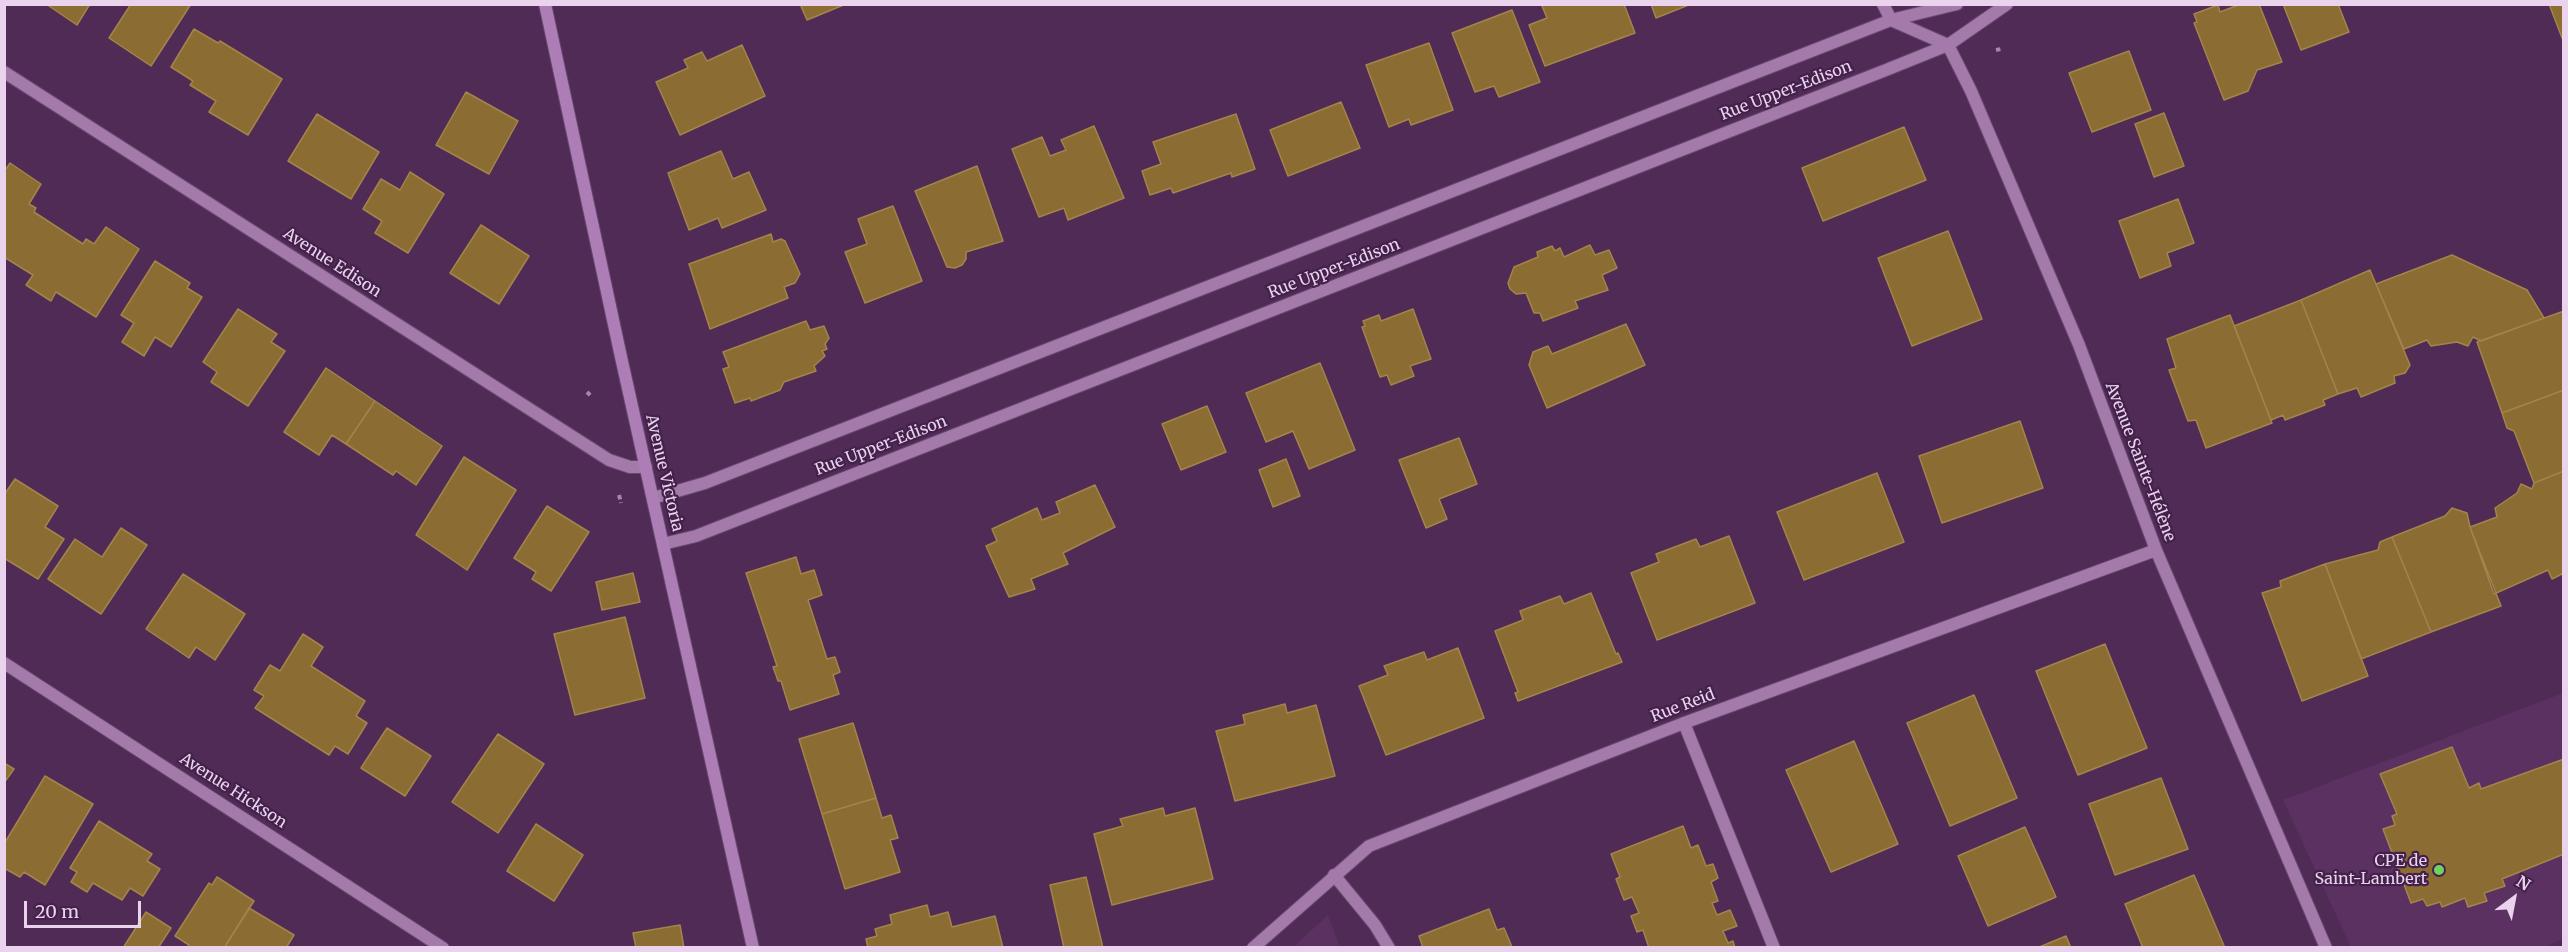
<!DOCTYPE html>
<meta charset="utf-8">
<style>
body{margin:0}
#map{position:relative;width:2568px;height:952px;overflow:hidden;background:#4f2b56;font-family:Merriweather,serif}
canvas{display:block}
.frame{position:absolute;inset:0;border:6px solid #e9d3ed;pointer-events:none}
.north{position:absolute;left:2484px;top:868px;width:60px;height:60px;-webkit-text-stroke:4px #44214b;paint-order:stroke;rotate:32deg;font-size:16px;font-weight:700;line-height:24px;text-align:center;color:#e9d3ed}
.north::after{content:'';display:block;margin:auto;width:21px;height:27px;background:#e9d3ed;clip-path:polygon(50% 0,100% 100%,50% 72%,0 100%)}
.scale{position:absolute;left:24px;top:901px;width:117px;height:27px;box-sizing:border-box;border:3px solid #e9d3ed;border-top:0;padding-left:8px;font-size:18px;line-height:21px;white-space:nowrap;color:#e9d3ed;-webkit-text-stroke:4px #44214b;paint-order:stroke}
</style>
<div id="map">
<canvas width="2568" height="952"></canvas>
<div class="frame"></div>
<div class="north">N</div>
<div class="scale">20 m</div>
</div>
<script>
const c = document.querySelector('canvas').getContext('2d');
c.lineJoin = 'round';
function fill(path, color) {
  c.fillStyle = color;
  c.fill(path, 'evenodd');
}
function shape(rows) {
  const path = new Path2D();
  for (const r of rows) {
    path.moveTo(r[0], r[1]);
    for (let i = 2; i < r.length; i += 2) path.lineTo(r[i], r[i + 1]);
  }
  return path;
}
function stroke(path, color, width, dash) {
  c.strokeStyle = color;
  c.lineWidth = width;
  c.lineCap = dash ? 'butt' : 'round';
  c.setLineDash(dash || []);
  c.stroke(path);
}
function write(font, color, halo, rows, align = 'center') {
  c.font = font + ' Merriweather,serif';
  c.lineWidth = 4.5;
  c.setLineDash([]);
  c.textBaseline = 'middle';
  c.strokeStyle = halo;
  c.fillStyle = color;
  for (const [text, x, y, turn = 0] of rows) {
    c.save();
    c.translate(x, y);
    c.rotate((+turn || 0) * Math.PI / 180);
    c.textAlign = isNaN(turn) ? turn : align;
    if (halo) c.strokeText(text, 0, 0);
    c.fillText(text, 0, 0);
    c.restore();
  }
}
const built = shape([
 [2563,693,2563,939,2543,948,2351,947,2283,800],
 [1328,915,1340,947,1293,947]
]);
const building = shape([
 [46,4,90,4,77,25,46,4],
 [131,4,191,4,151,66,109,38,131,4],
 [800,4,846,4,807,20,800,4],
 [1547,4,1624,4,1635,33,1545,66,1529,25,1547,18,1542,6,1547,4],
 [1651,4,1691,4,1656,18,1651,4],
 [2241,4,2259,4,2282,62,2257,70,2248,91,2224,100,2194,23,2197,22,2194,14,2218,5,2220,12,2241,4],
 [2283,4,2338,4,2349,32,2301,50,2283,4],
 [2549,4,2564,4,2564,43,2549,4],
 [1512,10,1540,82,1499,97,1494,86,1475,92,1452,33,1512,10],
 [194,29,218,43,220,41,282,79,248,135,209,112,216,101,190,85,193,81,171,67,194,29],
 [1429,43,1453,110,1411,125,1409,119,1389,127,1366,65,1429,43],
 [742,45,765,96,680,135,656,82,688,68,684,60,702,52,707,61,742,45],
 [2129,51,2151,110,2092,132,2069,73,2129,51],
 [466,92,518,121,489,174,436,145,466,92],
 [1341,102,1360,148,1288,176,1270,130,1341,102],
 [2164,113,2184,166,2154,177,2135,124,2164,113],
 [317,114,379,152,351,199,288,161,317,114],
 [1236,114,1255,169,1232,177,1231,173,1173,193,1171,188,1150,195,1142,171,1161,164,1153,142,1236,114],
 [1094,126,1124,198,1068,220,1064,208,1039,217,1012,149,1042,137,1050,156,1066,150,1061,140,1094,126],
 [1904,127,1926,180,1823,221,1802,168,1904,127],
 [721,151,733,179,749,172,766,210,722,228,718,218,689,230,668,173,721,151],
 [10,163,41,184,29,204,36,208,34,212,83,244,86,239,94,244,106,227,139,249,96,317,56,292,51,301,26,285,33,275,4,257,4,172,10,163],
 [977,166,1003,241,966,252,966,259,962,265,955,268,947,267,915,191,977,166],
 [410,172,444,194,408,253,375,233,382,221,363,209,381,179,400,190,410,172],
 [2178,199,2194,243,2167,253,2171,266,2140,278,2119,221,2178,199],
 [893,206,922,281,865,303,845,252,867,244,858,219,893,206],
 [481,225,529,256,499,304,450,273,481,225],
 [1948,231,1982,319,1912,346,1878,258,1948,231],
 [771,234,773,242,781,239,785,241,800,274,795,283,784,287,788,298,710,329,689,264,771,234],
 [1590,245,1595,255,1609,250,1617,268,1602,275,1608,290,1575,301,1578,308,1543,321,1540,313,1534,313,1526,293,1516,294,1510,289,1508,283,1514,267,1538,257,1537,252,1552,246,1555,251,1560,248,1564,257,1590,245],
 [2452,255,2527,290,2544,318,2481,341,2473,337,2468,346,2457,342,2431,346,2427,340,2404,349,2376,284,2452,255],
 [155,261,190,283,187,288,202,297,171,347,155,337,144,356,122,342,134,323,121,315,155,261],
 [2370,270,2410,365,2405,373,2394,376,2395,383,2361,397,2357,388,2338,394,2301,300,2370,270],
 [2301,300,2338,394,2323,400,2325,405,2285,420,2283,415,2271,420,2234,326,2301,300],
 [238,309,277,334,271,342,285,351,248,406,211,382,217,372,203,362,238,309],
 [1413,309,1431,359,1410,366,1414,376,1391,385,1387,375,1380,377,1362,327,1365,326,1363,321,1379,315,1381,321,1413,309],
 [2564,311,2564,390,2502,413,2477,342,2564,311],
 [2230,315,2272,423,2206,448,2196,420,2188,421,2169,370,2176,368,2167,339,2230,315],
 [806,321,810,330,824,326,829,338,825,344,827,349,822,351,825,356,814,366,816,371,784,382,780,390,751,401,750,398,735,403,723,369,729,367,723,352,806,321],
 [1626,324,1645,365,1547,408,1529,365,1533,352,1548,346,1552,354,1626,324],
 [1320,363,1355,450,1309,469,1293,431,1266,442,1246,393,1320,363],
 [326,368,375,401,346,444,332,435,319,455,284,432,326,368],
 [2564,390,2564,471,2534,483,2514,431,2507,428,2502,413,2564,390],
 [375,401,442,446,416,485,396,471,393,475,346,444,375,401],
 [1207,406,1226,452,1181,470,1162,424,1207,406],
 [2020,421,2043,488,1942,523,1919,456,2020,421],
 [1459,438,1477,484,1439,499,1447,519,1426,528,1399,460,1459,438],
 [464,457,516,490,467,570,416,535,464,457],
 [1286,459,1300,496,1273,507,1259,470,1286,459],
 [2564,471,2564,573,2552,579,2548,570,2494,594,2470,527,2497,517,2495,508,2517,493,2521,484,2532,489,2534,483,2564,471],
 [1877,473,1904,542,1804,580,1777,512,1877,473],
 [15,479,58,506,45,527,64,539,38,579,4,558,4,495,15,479],
 [1095,485,1115,527,1063,553,1068,564,1031,579,1035,589,1009,597,986,546,997,541,992,529,1037,508,1042,520,1060,513,1056,502,1095,485],
 [547,506,589,532,551,591,532,579,536,572,514,558,547,506],
 [2452,508,2467,513,2470,527,2501,606,2431,632,2392,537,2445,516,2452,508],
 [121,528,147,545,101,614,48,579,75,539,102,557,121,528],
 [1729,536,1755,603,1657,640,1631,573,1659,562,1656,554,1696,539,1700,547,1729,536],
 [2392,537,2431,632,2361,659,2325,564,2378,550,2380,542,2392,537],
 [796,557,801,574,814,570,822,595,808,600,827,659,835,657,840,672,833,675,839,694,790,710,781,681,778,681,776,675,773,667,777,666,746,573,796,557],
 [2325,564,2368,676,2302,701,2262,593,2281,587,2280,581,2325,564],
 [633,573,640,602,602,610,596,582,633,573],
 [183,574,245,614,215,660,196,647,189,658,146,629,183,574],
 [1591,593,1616,654,1618,653,1622,662,1518,701,1515,693,1518,692,1495,631,1523,620,1520,611,1560,596,1564,604,1591,593],
 [625,617,645,698,575,715,554,634,625,617],
 [303,634,323,647,311,666,365,701,356,716,367,723,348,754,335,746,329,755,255,708,264,696,254,690,270,665,280,671,303,634],
 [2105,644,2147,748,2078,775,2036,671,2105,644],
 [1458,648,1484,718,1386,755,1359,686,1388,675,1384,666,1424,652,1427,660,1458,648],
 [1974,695,2017,798,1950,826,1907,723,1974,695],
 [1285,704,1287,713,1316,705,1335,776,1235,801,1216,731,1245,724,1243,715,1285,704],
 [853,723,876,798,822,814,799,739,853,723],
 [387,728,431,756,405,796,361,768,387,728],
 [498,734,544,764,498,833,452,802,498,734],
 [1854,741,1898,844,1831,872,1786,770,1854,741],
 [2452,747,2469,788,2479,783,2481,789,2564,759,2564,854,2502,879,2505,886,2484,893,2487,901,2468,907,2465,898,2442,907,2440,902,2427,906,2423,899,2411,903,2383,829,2395,825,2392,816,2397,814,2380,774,2452,747],
 [4,763,14,769,4,783,4,763],
 [45,776,93,804,45,885,24,872,20,877,4,868,4,844,45,776],
 [2161,778,2188,849,2115,875,2089,804,2161,778],
 [876,798,882,818,891,815,898,838,890,840,900,872,845,889,822,814,876,798],
 [1163,808,1165,816,1195,808,1213,879,1112,905,1094,834,1123,826,1120,819,1163,808],
 [99,821,152,854,147,861,160,869,143,896,130,888,122,900,93,883,87,892,71,882,77,872,70,868,99,821],
 [536,824,583,855,554,901,507,871,536,824],
 [1683,826,1691,848,1698,845,1706,866,1713,864,1718,878,1711,882,1718,901,1712,903,1717,915,1730,910,1737,926,1723,931,1728,943,1733,941,1735,948,1649,948,1643,930,1637,932,1631,916,1639,913,1632,897,1624,900,1616,879,1620,877,1611,854,1683,826],
 [2025,827,2056,897,1988,926,1958,856,2025,827],
 [2194,875,2225,948,2143,948,2125,904,2194,875],
 [217,877,254,901,224,948,187,948,189,945,175,936,209,883,212,885,217,877],
 [1086,877,1103,948,1064,948,1050,885,1086,877],
 [927,905,930,917,948,912,952,927,995,916,1003,948,868,948,866,939,877,936,875,929,892,924,890,915,927,905],
 [249,908,294,935,286,948,224,948,249,908],
 [1489,909,1497,930,1504,928,1512,947,1423,948,1419,936,1489,909],
 [146,912,171,928,158,948,123,948,146,912],
 [680,925,684,948,636,948,633,933,680,925],
 [2066,936,2071,948,2037,948,2066,936]
]);
const path = shape([
 [1996,50,2001,49],
 [587,392,592,397],
 [619,495,621,503]
]);
const lane = shape([
 [1684,723,1774,948],
 [1334,875,1375,925,1389,948]
]);
const street = shape([
 [1883,4,1891,20,1948,45,1971,91,2079,345,2156,550,2326,948],
 [4,72,609,460,630,467,646,467],
 [653,498,705,483,1891,20,1957,4],
 [663,544,696,536,1886,70,1948,45,2007,4],
 [4,663,443,948],
 [1253,948,1369,846,1684,723,2156,550]
]);
const secondary = shape([
 [545,4,621,357,753,948]
]);
const markers = [
 [2439,870,6,"#6ed360"]
];
const streetNames = [
 ["Rue Upper-Edison",1786,91,-21],
 ["Avenue Edison",332,263,33],
 ["Rue Upper-Edison",1334,269,-21],
 ["Rue Upper-Edison",881,446,-21],
 ["Avenue Sainte-Hélène",2140,462,69],
 ["Avenue Victoria",664,473,77],
 ["Rue Reid",1683,706,-21],
 ["Avenue Hickson",233,791,33]
];
const poiNames = [
 ["CPE de",2427,861],
 ["Saint-Lambert",2427,879]
];
fill(built, '#5b3162');
fill(building, '#8b6c33');
stroke(building, '#a3844b', 1.5);
stroke(lane, '#67476d', 14);
stroke(street, '#67476d', 14);
stroke(secondary, '#67476d', 14);
stroke(path, '#a487a9', 4, [4.5, 3]);
stroke(lane, '#a37aaa', 12);
stroke(street, '#a37aaa', 12);
stroke(secondary, '#ad7eb5', 12);
for (const [x, y, r, color] of markers) {
  const dot = new Path2D();
  dot.arc(x, y, r, 0, 2 * Math.PI);
  c.fillStyle = color;
  c.fill(dot);
  stroke(dot, '#44214b', 2);
}
write('16px', '#e9d3ed', '#44214b', streetNames);
write('16px', '#e9d3ed', '#44214b', poiNames, 'right');
</script>
